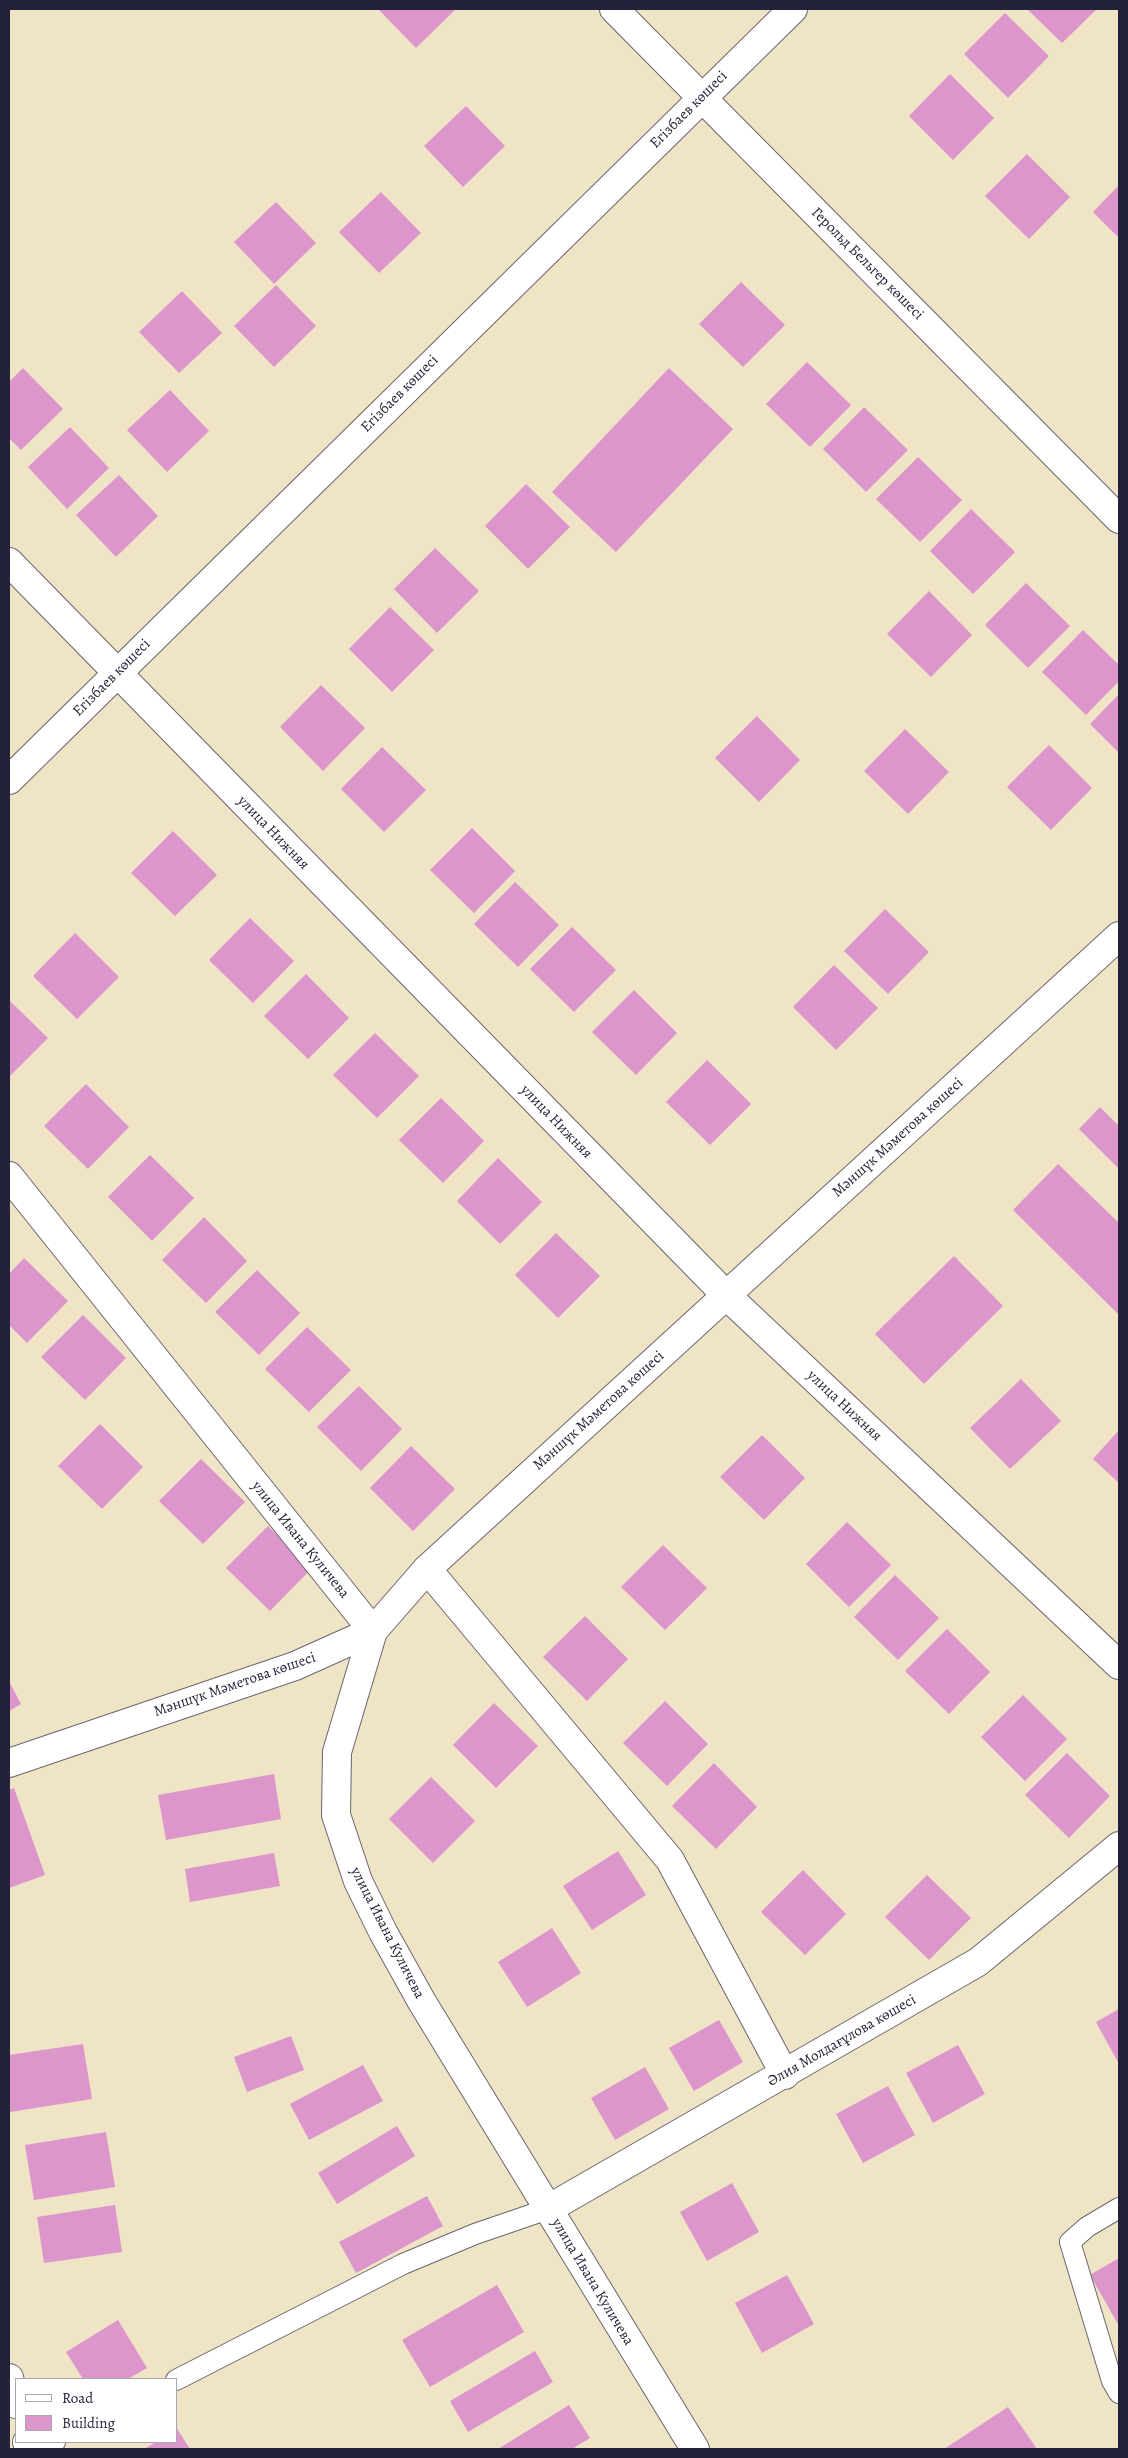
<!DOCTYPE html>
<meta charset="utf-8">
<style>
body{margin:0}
#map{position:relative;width:1128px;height:2458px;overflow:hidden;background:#efe4c6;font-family:Alegreya,serif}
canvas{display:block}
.frame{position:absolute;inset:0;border:10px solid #22223b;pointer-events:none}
.legend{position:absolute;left:15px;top:2378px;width:162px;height:65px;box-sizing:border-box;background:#fff;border:1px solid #a7a7b1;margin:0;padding:6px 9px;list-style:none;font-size:15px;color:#22223b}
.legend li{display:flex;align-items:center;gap:10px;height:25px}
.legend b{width:25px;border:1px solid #a7a7b1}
</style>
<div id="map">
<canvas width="1128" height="2458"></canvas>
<div class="frame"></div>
<ul class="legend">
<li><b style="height:6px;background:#fff"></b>Road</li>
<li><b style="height:14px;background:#dc96cc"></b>Building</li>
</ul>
</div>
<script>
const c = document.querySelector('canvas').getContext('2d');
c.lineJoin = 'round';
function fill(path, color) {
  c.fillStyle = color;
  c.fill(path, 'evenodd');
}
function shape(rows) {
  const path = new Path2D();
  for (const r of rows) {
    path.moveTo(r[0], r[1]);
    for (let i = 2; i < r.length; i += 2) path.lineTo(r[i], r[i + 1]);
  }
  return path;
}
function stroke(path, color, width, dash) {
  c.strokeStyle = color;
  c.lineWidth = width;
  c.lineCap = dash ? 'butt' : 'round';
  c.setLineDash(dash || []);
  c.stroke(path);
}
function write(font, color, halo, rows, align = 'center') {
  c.font = font + ' Alegreya,serif';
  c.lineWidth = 5;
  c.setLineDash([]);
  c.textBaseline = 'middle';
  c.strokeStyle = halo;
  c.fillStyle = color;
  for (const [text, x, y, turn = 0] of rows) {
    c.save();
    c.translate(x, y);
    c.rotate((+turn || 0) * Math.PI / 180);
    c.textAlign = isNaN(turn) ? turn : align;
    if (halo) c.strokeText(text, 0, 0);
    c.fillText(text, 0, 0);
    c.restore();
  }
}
const building = shape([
 [378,9,456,9,416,48],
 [1027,9,1097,9,1062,43],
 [1005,13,1049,56,1008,98,964,54],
 [950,74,994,118,953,160,909,116],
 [466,106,505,146,463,187,424,146],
 [1027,154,1070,197,1029,239,985,196],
 [1119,185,1119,238,1093,212],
 [381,192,421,233,379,273,339,232],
 [276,202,316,243,274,284,234,242],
 [741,282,785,325,743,367,699,324],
 [276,285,316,326,274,367,234,326],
 [182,291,222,333,179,373,139,332],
 [807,362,851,405,810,447,766,404],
 [23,368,63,409,21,450,9,438,9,382],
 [669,368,733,429,616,552,552,492],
 [170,390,209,431,167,472,127,430],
 [864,407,908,450,866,492,823,449],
 [70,427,109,468,67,509,28,467],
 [918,457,962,500,920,542,876,499],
 [119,475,158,516,116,557,76,515],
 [526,484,570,527,528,569,485,526],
 [971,509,1015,552,973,594,930,551],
 [435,548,479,591,437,633,394,589],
 [1026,583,1070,626,1028,668,985,625],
 [929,591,972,635,931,677,887,634],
 [390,607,434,650,392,692,349,649],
 [1083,630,1119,665,1119,681,1086,715,1042,672],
 [321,685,365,728,323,771,280,727],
 [1119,694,1119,753,1090,724],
 [757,716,800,760,759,802,715,758],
 [905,729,949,772,908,814,864,771],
 [1049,745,1092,788,1051,830,1007,787],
 [382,747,426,790,384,832,341,789],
 [472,828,515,871,474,913,430,870],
 [173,831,217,875,175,916,131,873],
 [515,882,559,925,518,967,474,924],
 [885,909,929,952,888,994,844,951],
 [250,918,294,961,253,1003,209,960],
 [572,927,616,970,574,1012,530,969],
 [75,933,119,977,77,1019,33,976],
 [834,965,878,1008,836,1050,793,1007],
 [306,974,349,1018,308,1059,264,1016],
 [634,990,677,1033,636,1075,592,1032],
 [9,1000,48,1038,9,1077],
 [375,1033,419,1076,377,1118,333,1075],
 [707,1060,751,1104,710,1145,666,1102],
 [86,1084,129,1127,88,1169,44,1126],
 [441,1098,484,1141,443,1183,399,1140],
 [1100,1107,1119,1126,1119,1169,1079,1129],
 [150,1155,194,1198,152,1241,108,1197],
 [498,1158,542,1202,500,1244,457,1201],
 [1058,1164,1119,1223,1119,1315,1013,1210],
 [204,1217,247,1261,206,1303,162,1260],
 [556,1233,600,1276,558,1318,515,1275],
 [954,1256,1003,1306,924,1384,875,1334],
 [24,1258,68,1301,27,1343,9,1325,9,1274],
 [257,1270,300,1313,259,1355,215,1312],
 [83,1315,126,1358,85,1400,41,1357],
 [307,1327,351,1370,309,1412,265,1369],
 [1021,1379,1061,1421,1010,1469,970,1428],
 [359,1386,402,1429,361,1471,317,1427],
 [100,1424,143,1467,102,1509,58,1466],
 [1119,1430,1119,1483,1093,1459],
 [762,1435,805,1478,764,1520,720,1477],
 [411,1446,455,1489,413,1531,370,1488],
 [201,1459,245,1502,203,1544,159,1501],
 [847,1522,891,1565,849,1607,806,1564],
 [268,1526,311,1569,270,1611,226,1568],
 [663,1545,707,1588,665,1630,621,1587],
 [895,1575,939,1618,898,1660,854,1617],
 [585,1616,628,1659,587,1701,543,1657],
 [947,1629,990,1672,949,1714,905,1671],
 [9,1681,21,1704,9,1711],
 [1023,1695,1067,1739,1025,1781,981,1737],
 [665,1701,708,1744,667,1786,623,1743],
 [494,1703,538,1746,496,1788,453,1745],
 [1067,1753,1110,1796,1069,1838,1025,1795],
 [714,1763,757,1807,716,1849,672,1806],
 [274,1774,281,1819,166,1840,158,1795],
 [431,1777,475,1821,433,1863,389,1819],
 [14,1788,45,1875,9,1888,9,1790],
 [618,1851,646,1895,592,1930,563,1886],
 [274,1853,280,1886,190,1902,185,1869],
 [803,1870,846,1914,805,1955,761,1912],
 [927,1875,971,1918,929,1960,885,1917],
 [552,1928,581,1973,527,2007,498,1962],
 [1119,2009,1119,2064,1096,2022],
 [719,2020,743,2062,694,2091,669,2048],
 [291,2036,304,2070,247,2092,234,2057],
 [83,2044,92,2099,10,2112,9,2055],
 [958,2045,985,2094,933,2123,906,2073],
 [363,2065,383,2101,309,2140,290,2104],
 [645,2067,669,2109,615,2140,591,2098],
 [888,2086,915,2135,863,2163,836,2114],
 [397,2126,415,2156,337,2204,318,2173],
 [106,2132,115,2187,34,2200,25,2145],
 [732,2183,759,2232,707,2261,680,2212],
 [427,2196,443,2226,356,2273,339,2242],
 [115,2205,122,2252,44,2263,37,2217],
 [1119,2258,1119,2326,1090,2275],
 [787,2275,814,2324,762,2353,735,2303],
 [497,2285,524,2332,430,2387,402,2340],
 [118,2320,147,2368,128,2379,83,2379,66,2352],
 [535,2351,553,2382,468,2432,450,2401],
 [569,2405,590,2438,572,2449,498,2449],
 [1008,2407,1037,2449,944,2449],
 [176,2427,190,2449,144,2449,156,2442,176,2442]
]);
const service = shape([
 [1119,2208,1087,2227,1070,2242,1112,2381,1119,2393],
 [176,2380,403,2264,475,2234,548,2209],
 [41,2449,55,2442]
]);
const minor = shape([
 [9,562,726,1295,1119,1665],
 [9,780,793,9],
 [9,1176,373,1631,295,1666,9,1763],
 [427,1569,670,1860,785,2075],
 [548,2209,978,1962,1119,1846],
 [9,2378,16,2404],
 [27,2442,29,2449]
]);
const tertiary = shape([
 [614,9,1119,519],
 [695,2449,422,2002,383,1932,358,1881,336,1815,337,1752,373,1631,427,1569,1119,936]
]);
const streetNames = [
 ["Егізбаев көшесі",689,110,-45],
 ["Герольд Бельгер көшесі",867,264,45],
 ["Егізбаев көшесі",400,394,-45],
 ["Егізбаев көшесі",112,678,-45],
 ["улица Нижняя",273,833,46],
 ["улица Нижняя",556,1122,46],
 ["Мәншүк Мәметова көшесі",898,1138,-42],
 ["улица Нижняя",844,1406,43],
 ["Мәншүк Мәметова көшесі",599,1411,-42],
 ["улица Ивана Куличева",300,1540,51],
 ["Мәншүк Мәметова көшесі",235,1685,-19],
 ["улица Ивана Куличева",387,1933,63],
 ["Әлия Молдағұлова көшесі",842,2041,-30],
 ["улица Ивана Куличева",592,2282,59]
];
fill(building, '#dc96cc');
stroke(service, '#6a666c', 22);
stroke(minor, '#6a666c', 30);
stroke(tertiary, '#6a666c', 30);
stroke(service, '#fff', 20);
stroke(minor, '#fff', 28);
stroke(tertiary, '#fff', 28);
write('15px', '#22223b', '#fff', streetNames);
</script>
